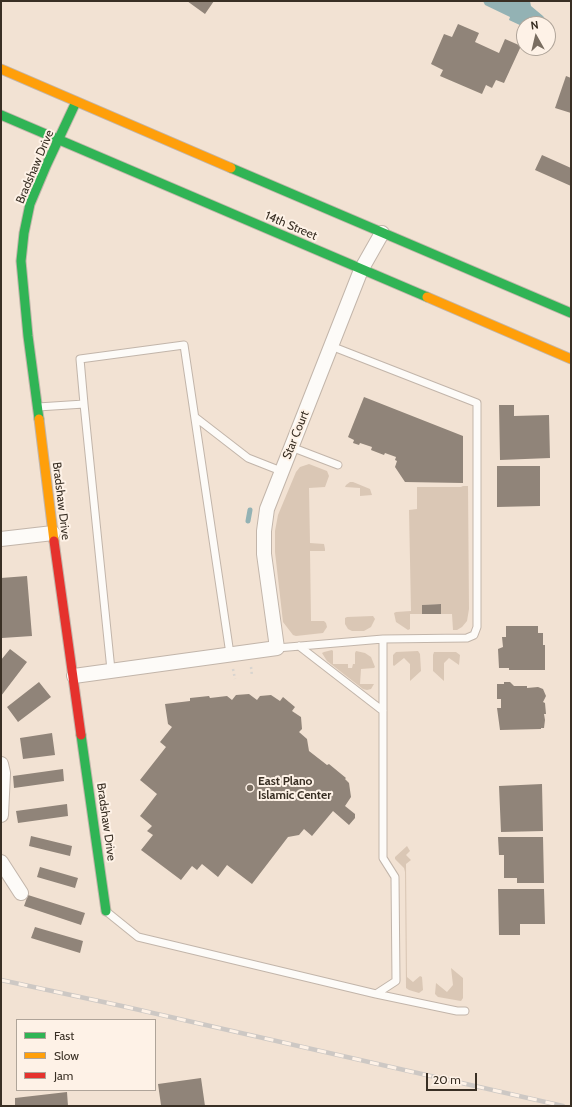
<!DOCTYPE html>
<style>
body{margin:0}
#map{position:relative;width:572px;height:1107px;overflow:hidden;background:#f2e2d3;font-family:Cabin,sans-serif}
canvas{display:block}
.frame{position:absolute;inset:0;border:2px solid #392f24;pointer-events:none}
.legend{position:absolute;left:16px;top:1019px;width:140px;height:72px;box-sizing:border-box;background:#fef2e7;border:1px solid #afa499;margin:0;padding:5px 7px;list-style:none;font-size:12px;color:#392f24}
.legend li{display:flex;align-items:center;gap:8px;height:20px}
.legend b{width:20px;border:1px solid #afa499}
.north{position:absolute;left:516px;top:16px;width:40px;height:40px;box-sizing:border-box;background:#fef2e7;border:1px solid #afa499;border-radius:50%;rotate:352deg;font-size:11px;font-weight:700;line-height:16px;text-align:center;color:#392f24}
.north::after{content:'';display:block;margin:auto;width:14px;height:18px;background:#7a6e61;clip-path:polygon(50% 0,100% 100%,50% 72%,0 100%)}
.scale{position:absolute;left:426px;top:1073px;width:51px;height:18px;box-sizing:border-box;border:2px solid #392f24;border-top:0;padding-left:5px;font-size:12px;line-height:14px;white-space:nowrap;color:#392f24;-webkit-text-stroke:3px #fef2e7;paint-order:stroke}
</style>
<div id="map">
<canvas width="572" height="1107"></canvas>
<div class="frame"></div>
<ul class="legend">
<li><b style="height:5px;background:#30b455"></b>Fast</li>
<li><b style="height:5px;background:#ff9f0a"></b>Slow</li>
<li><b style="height:5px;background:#e5322d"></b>Jam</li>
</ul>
<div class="north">N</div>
<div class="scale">20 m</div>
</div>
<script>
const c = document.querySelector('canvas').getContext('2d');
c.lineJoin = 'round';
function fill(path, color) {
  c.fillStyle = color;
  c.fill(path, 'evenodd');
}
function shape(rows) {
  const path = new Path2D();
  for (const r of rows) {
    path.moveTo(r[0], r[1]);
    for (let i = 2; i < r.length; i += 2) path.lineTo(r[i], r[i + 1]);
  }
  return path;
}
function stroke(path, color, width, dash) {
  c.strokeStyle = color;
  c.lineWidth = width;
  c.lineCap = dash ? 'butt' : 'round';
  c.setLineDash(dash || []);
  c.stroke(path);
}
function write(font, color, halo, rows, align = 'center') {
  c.font = font + ' Cabin,sans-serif';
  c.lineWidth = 4;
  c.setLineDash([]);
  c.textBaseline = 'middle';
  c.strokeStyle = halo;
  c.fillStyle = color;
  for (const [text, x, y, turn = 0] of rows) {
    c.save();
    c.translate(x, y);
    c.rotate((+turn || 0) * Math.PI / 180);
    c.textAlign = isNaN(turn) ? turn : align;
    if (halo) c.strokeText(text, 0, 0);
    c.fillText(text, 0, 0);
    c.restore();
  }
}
const green = shape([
 [309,464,327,471,329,476,325,487,309,488,310,543,324,544,325,549,325,551,310,551,311,621,324,621,326,623,327,627,323,633,296,636,293,635,283,622,275,552,275,531,278,515,296,472,300,467],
 [350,482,353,482,370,489,372,495,360,496,360,488,345,487,346,485],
 [463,486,468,486,469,609,467,621,462,627,457,630,453,630,452,614,441,614,441,604,422,605,422,614,410,614,410,629,408,630,396,622,394,613,396,612,411,611,409,510,417,509,417,487,461,487],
 [373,616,375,619,371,627,364,631,352,631,348,629,345,624,345,618,347,617],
 [333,651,333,664,348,664,348,668,352,668,353,664,355,664,355,653,356,651,365,653,371,657,375,667,374,668,361,669,360,684,374,684,371,689,367,690,363,689,327,661,322,653,324,652,332,650],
 [418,651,420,654,421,671,410,681,410,664,404,658,394,666,393,665,393,655,396,652],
 [434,652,456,652,460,655,459,665,449,658,444,663,444,681,433,671,433,655],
 [407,846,410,851,406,855,411,860,406,864,407,977,413,982,420,976,422,977,423,990,419,993,409,990,406,988,405,872,404,868,395,859,395,857],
 [451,968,463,978,463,998,461,1001,438,997,435,994,436,983,447,992,453,985]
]);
const water = shape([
 [483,1,530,1,531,6,543,16,546,20,546,23,524,24,524,27,509,20,510,17,485,5]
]);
const stream = shape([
 [248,521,250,510]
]);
const building = shape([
 [187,1,214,1,205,14],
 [458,24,479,33,475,42,499,53,505,39,521,46,504,83,496,80,492,88,486,85,482,94,440,76,443,70,431,64,444,34,452,37],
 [566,76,571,78,571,113,555,108],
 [542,155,571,168,571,186,535,170],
 [364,397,463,436,463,483,405,482,395,467,397,461,395,460,396,457,385,453,384,455,371,450,372,447,360,443,359,445,353,443,354,440,348,437],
 [499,405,514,405,514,416,549,415,550,458,500,460],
 [497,466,540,466,540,506,497,507],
 [27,576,32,636,2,638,1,578],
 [441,604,441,614,422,614,422,605],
 [506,626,538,626,538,633,543,633,543,645,545,645,545,670,509,670,509,668,499,668,498,649,503,647,502,637,506,637],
 [10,649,27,662,1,696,1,660],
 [39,682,51,697,18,722,7,707],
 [504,682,510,682,514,686,527,686,527,688,538,687,543,689,546,696,543,702,545,703,546,714,544,714,545,720,544,728,541,728,541,729,500,730,497,708,501,708,501,699,497,699,497,684,504,684],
 [249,694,257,700,260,696,271,695,280,701,283,697,295,707,292,711,301,717,302,729,299,732,307,739,309,751,327,765,329,764,346,778,345,779,349,783,351,797,345,806,355,814,355,818,349,825,333,811,312,836,304,829,299,835,288,837,252,884,227,865,218,877,202,864,197,870,192,866,181,880,141,850,153,835,147,831,152,826,140,816,157,794,140,780,166,747,160,742,172,727,168,724,165,704,190,701,190,698,209,696,210,698,227,696,232,700,236,695],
 [52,733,55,755,23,759,20,738],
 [63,769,64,781,14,788,13,776],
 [542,784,543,831,501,832,499,786],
 [67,804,68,816,18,823,16,811],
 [31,836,72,846,70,856,29,846],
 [498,837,543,837,544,883,517,883,517,878,504,878,504,855,499,855],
 [40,867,78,878,75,888,37,877],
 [498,889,544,889,545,924,520,924,520,935,499,935],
 [28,895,85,913,81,925,24,906],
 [35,927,83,941,80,953,31,938],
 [201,1078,205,1106,161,1105,158,1084],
 [67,1092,68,1106,15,1106,15,1098]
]);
const path = shape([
 [251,667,252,676],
 [233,669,235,679]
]);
const lane = shape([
 [84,404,111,670],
 [38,407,84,404,80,359,184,345,230,654],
 [195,417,248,458,281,471],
 [291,447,338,465],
 [299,646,383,711],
 [277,648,383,639,467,638,474,635,477,627,477,403,331,346],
 [107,912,138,937,376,994,396,981,395,877,383,858,383,639],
 [376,994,457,1011,465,1011]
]);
const street = shape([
 [1,539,53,533],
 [74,676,277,648,264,554,264,531,267,509,361,270,382,233],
 [1,764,3,773,1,815],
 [1,862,21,893]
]);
const fast = shape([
 [1,115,427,297],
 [231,168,571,313],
 [39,419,28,336,21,261,24,233,30,204,46,166,76,102],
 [81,735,106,911]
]);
const slow = shape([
 [1,69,231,168],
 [427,297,571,359],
 [39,419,54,541]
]);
const jam = shape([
 [54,541,81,735]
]);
const rail = shape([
 [1,980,122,1006,563,1106]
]);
const markers = [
 [250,788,4,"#7a6e61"]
];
const streetNames = [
 ["Bradshaw Drive",35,167,-67],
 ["14th Street",291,226,23],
 ["Star Court",296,435,-68],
 ["Bradshaw Drive",61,501,83],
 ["Bradshaw Drive",106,822,82]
];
const poiNames = [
 ["East Plano",258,781],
 ["Islamic Center",258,795]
];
fill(green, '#dac7b5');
fill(water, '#93b2b4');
stroke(stream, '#93b2b4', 5);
fill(building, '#908479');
stroke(lane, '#c2b5aa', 9);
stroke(street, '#c2b5aa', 16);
stroke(fast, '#c2b5aa', 11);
stroke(slow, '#c2b5aa', 11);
stroke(jam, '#c2b5aa', 11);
stroke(path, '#d8d4cf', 2.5, [2, 3]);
stroke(lane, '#fdfbf8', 7);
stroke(street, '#fdfbf8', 14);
stroke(fast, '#30b455', 9);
stroke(slow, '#ff9f0a', 9);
stroke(jam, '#e5322d', 9);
stroke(rail, '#cdc8c4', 4.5);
stroke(rail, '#fef2e7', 3, [9]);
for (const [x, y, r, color] of markers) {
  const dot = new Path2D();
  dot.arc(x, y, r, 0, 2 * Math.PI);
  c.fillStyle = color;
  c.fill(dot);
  stroke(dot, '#fef2e7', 1.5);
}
write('12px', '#392f24', '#fef2e7', streetNames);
write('bold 12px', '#392f24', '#fef2e7', poiNames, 'left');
</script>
